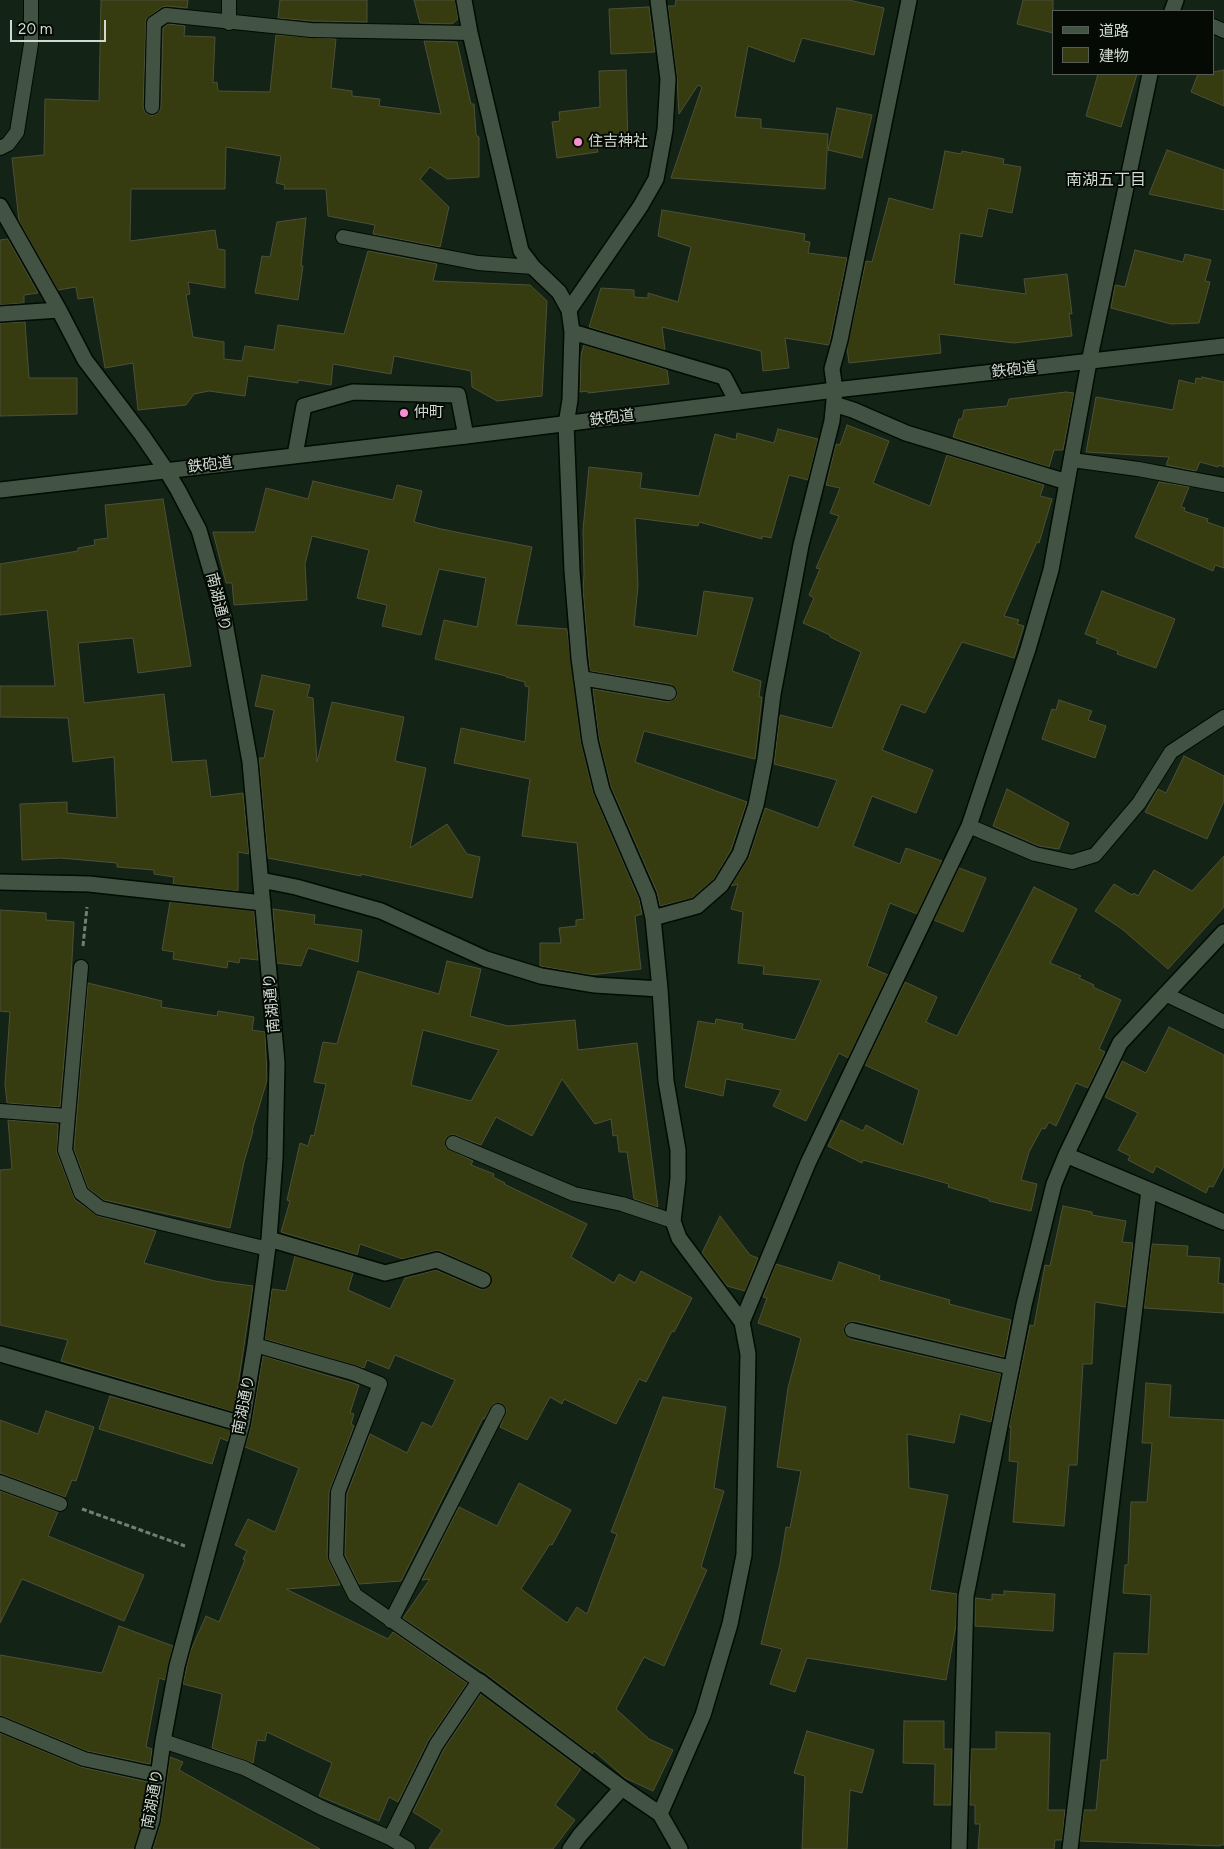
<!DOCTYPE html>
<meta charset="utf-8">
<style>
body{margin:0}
#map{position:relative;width:1224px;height:1849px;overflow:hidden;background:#132315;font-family:Figtree,"Noto Sans JP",sans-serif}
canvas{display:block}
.legend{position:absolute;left:1052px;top:10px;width:162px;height:65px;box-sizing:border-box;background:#050a05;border:1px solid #565d56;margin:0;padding:6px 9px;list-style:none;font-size:15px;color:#cfdad0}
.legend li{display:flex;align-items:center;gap:10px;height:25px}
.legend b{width:25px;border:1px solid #565d56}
.scale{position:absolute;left:10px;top:20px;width:96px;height:22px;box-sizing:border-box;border:2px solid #cfdad0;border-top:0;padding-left:6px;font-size:15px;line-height:18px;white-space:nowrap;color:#cfdad0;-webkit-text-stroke:4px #050a05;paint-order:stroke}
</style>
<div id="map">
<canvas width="1224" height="1849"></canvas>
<ul class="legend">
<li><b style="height:6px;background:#425344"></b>道路</li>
<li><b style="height:14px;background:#373b10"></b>建物</li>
</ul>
<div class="scale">20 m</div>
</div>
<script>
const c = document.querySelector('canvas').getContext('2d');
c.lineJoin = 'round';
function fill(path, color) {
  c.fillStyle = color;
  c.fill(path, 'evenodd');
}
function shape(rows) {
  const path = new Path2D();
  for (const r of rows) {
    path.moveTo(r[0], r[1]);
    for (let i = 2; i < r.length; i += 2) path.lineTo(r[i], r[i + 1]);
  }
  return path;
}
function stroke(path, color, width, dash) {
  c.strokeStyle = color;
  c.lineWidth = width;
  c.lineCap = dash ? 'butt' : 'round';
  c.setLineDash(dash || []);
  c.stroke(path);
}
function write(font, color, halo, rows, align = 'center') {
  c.font = font + ' Figtree,"Noto Sans JP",sans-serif';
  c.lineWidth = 4;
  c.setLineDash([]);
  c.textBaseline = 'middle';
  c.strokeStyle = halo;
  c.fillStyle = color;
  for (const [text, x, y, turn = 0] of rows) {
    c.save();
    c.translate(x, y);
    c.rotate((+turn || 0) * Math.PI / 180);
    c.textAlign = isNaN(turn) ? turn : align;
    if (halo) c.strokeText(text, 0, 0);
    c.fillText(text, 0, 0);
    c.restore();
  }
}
const building = shape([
 [101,0,188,0,187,8,167,6,162,7,146,19,143,107,145,112,151,116,157,114,161,108,163,28,168,24,185,26,184,36,215,37,213,83,217,82,218,91,270,92,276,35,336,39,331,88,352,91,352,96,380,99,379,106,441,114,424,41,457,42,471,104,474,104,476,134,478,137,479,137,479,177,447,179,430,167,420,179,449,207,440,247,373,234,375,225,328,216,326,189,284,189,285,185,276,183,281,156,226,147,225,189,131,189,130,241,215,230,218,249,225,250,225,288,188,282,190,294,186,295,193,337,224,342,224,359,242,361,245,346,274,350,278,325,344,334,368,251,437,264,433,281,530,285,547,301,542,396,497,401,472,387,471,371,394,356,391,374,333,364,331,385,298,380,298,383,248,376,245,396,209,391,194,394,186,405,138,410,133,363,105,368,93,297,78,299,76,287,58,290,19,221,12,158,44,155,45,99,99,101,101,0],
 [280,0,367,0,367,22,312,21,278,18,280,0],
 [414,0,455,0,458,19,452,24,420,23,414,0],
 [676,0,849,0,884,8,874,55,802,38,794,62,748,46,735,117,761,119,761,128,828,134,825,189,671,178,702,87,698,85,679,114,677,78,668,6,675,6,676,0],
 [1023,0,1053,0,1053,33,1017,24,1023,0],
 [649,7,655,52,611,54,609,9,649,7],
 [626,70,628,146,597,148,598,152,557,158,552,122,560,121,559,112,600,107,599,71,626,70],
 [1224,70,1224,106,1191,92,1198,74,1213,74,1213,72,1224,70],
 [1098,74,1137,74,1121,127,1086,116,1098,74],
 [837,108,872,115,862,158,828,150,837,108],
 [1167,150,1224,170,1224,210,1149,194,1167,150],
 [945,151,961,154,962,151,1004,159,1003,164,1021,167,1012,213,988,208,982,237,960,233,954,284,1026,294,1024,279,1067,274,1072,314,1069,313,1072,336,1014,343,939,334,941,353,849,363,847,348,866,261,872,262,889,198,933,210,945,151],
 [662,210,805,234,804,241,810,242,808,253,847,258,829,345,785,338,789,368,763,371,761,351,662,327,665,350,589,327,601,288,634,290,634,297,648,298,648,293,678,302,691,247,658,236,662,210],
 [306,218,301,266,303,266,298,300,255,293,262,256,270,257,277,222,306,218],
 [8,239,38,293,24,295,24,303,0,305,0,240,8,239],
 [1135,250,1183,262,1185,254,1211,260,1205,281,1210,282,1199,323,1171,324,1111,308,1115,285,1125,287,1135,250],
 [25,322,29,378,77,378,77,414,0,416,0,323,25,322],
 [584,345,667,370,669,384,588,393,588,391,580,392,581,355,584,345],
 [1202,377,1224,382,1224,467,1219,465,1218,467,1200,462,1196,471,1166,465,1169,457,1086,452,1096,397,1173,410,1179,380,1195,384,1196,378,1202,379,1202,377],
 [1066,392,1074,393,1063,450,1054,450,1049,467,953,437,959,419,962,419,964,410,1007,406,1009,399,1066,392],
 [847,425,889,441,873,483,930,506,947,455,1044,485,1040,496,1052,499,1039,543,1037,542,1004,616,1019,620,1017,624,1024,626,1014,658,962,642,925,713,901,704,882,750,933,770,916,813,872,796,853,846,900,864,906,848,942,861,917,914,890,903,867,966,888,975,848,1058,839,1053,806,1121,773,1106,781,1090,726,1079,723,1096,685,1087,698,1021,715,1024,716,1019,743,1024,742,1029,795,1040,821,980,763,974,764,966,738,963,743,912,731,909,738,884,731,886,749,857,765,808,818,828,837,780,774,764,780,715,832,728,861,652,830,637,830,635,803,623,814,598,809,595,820,569,816,568,839,516,830,513,840,488,826,485,836,444,840,445,847,425],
 [778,429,818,439,808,480,789,475,771,538,762,536,762,539,699,522,698,526,635,518,638,586,634,626,697,636,704,591,753,598,732,671,761,681,759,697,762,697,755,759,644,731,635,762,747,802,731,850,714,879,692,898,660,906,657,892,611,787,599,739,593,689,668,702,676,698,677,690,670,684,590,671,583,590,584,574,583,530,589,467,642,473,640,488,699,496,715,434,736,440,737,433,774,443,778,429],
 [313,481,393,500,397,485,422,491,414,522,441,529,532,547,516,625,567,629,581,742,593,792,639,899,642,914,635,916,641,969,591,975,540,966,540,943,561,943,559,928,576,926,576,920,584,919,577,843,522,836,530,779,454,763,461,728,525,742,529,687,525,686,525,682,506,677,506,676,435,659,444,620,477,627,486,578,439,569,421,635,382,626,387,605,357,598,369,550,312,536,305,564,307,600,234,605,232,583,226,583,213,532,255,532,266,488,308,499,313,481],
 [1159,482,1189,487,1181,507,1185,508,1184,511,1208,519,1207,522,1224,528,1224,568,1215,565,1213,571,1135,537,1159,482],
 [163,499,191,666,138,673,133,638,78,643,84,703,164,694,172,762,206,760,211,797,243,793,249,854,238,852,238,891,173,884,174,877,154,874,154,870,117,867,117,863,60,858,22,860,20,804,67,802,67,813,117,818,114,757,73,762,68,718,0,717,0,686,55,686,47,610,0,615,0,564,78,551,78,548,95,545,94,540,108,538,105,505,163,499],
 [1102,591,1175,619,1156,668,1117,654,1118,651,1096,643,1098,639,1085,634,1102,591],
 [262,675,310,685,307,697,313,698,317,762,332,702,404,717,395,761,426,768,410,848,447,824,467,854,480,857,472,898,361,874,361,876,268,858,259,758,264,758,274,710,255,706,262,675],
 [1059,700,1092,711,1088,720,1106,726,1095,758,1042,739,1052,709,1056,710,1059,700],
 [1184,756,1224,776,1224,801,1207,839,1145,812,1158,789,1166,793,1184,756],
 [1007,789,1069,823,1059,849,1039,846,993,826,1007,789],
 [1224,856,1224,907,1168,969,1122,929,1095,911,1114,884,1132,895,1134,893,1138,896,1154,870,1192,891,1224,856],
 [959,868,986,878,963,932,934,920,959,868],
 [1034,887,1077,909,1050,963,1081,976,1079,978,1094,985,1093,987,1121,1000,1099,1049,1105,1052,1088,1088,1076,1083,1056,1126,1049,1122,1045,1129,1042,1128,1029,1152,1021,1180,1037,1184,1031,1211,989,1201,989,1199,948,1187,949,1184,863,1160,862,1163,828,1146,841,1120,863,1131,866,1125,903,1145,919,1090,865,1065,905,982,937,997,926,1022,957,1036,1034,887],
 [170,902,254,911,258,960,240,958,239,963,228,961,227,968,173,959,174,952,162,950,170,902],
 [273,909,315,915,314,924,362,930,358,962,308,948,301,966,277,963,273,909],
 [0,910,46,913,46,920,74,922,71,978,60,1107,7,1103,5,1084,10,1012,0,1011,0,910],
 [447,961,481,969,470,1016,508,1026,575,1020,578,1050,637,1043,658,1207,634,1199,627,1152,619,1152,617,1135,613,1136,611,1119,595,1124,562,1079,532,1136,496,1117,481,1145,452,1134,445,1139,446,1148,473,1161,471,1165,494,1174,493,1177,505,1183,504,1184,587,1224,571,1257,614,1283,619,1274,635,1283,641,1271,692,1298,674,1332,672,1331,646,1382,639,1379,616,1424,564,1399,562,1404,550,1397,527,1440,500,1427,507,1410,502,1403,493,1404,484,1419,483,1418,401,1581,359,1584,345,1555,347,1494,370,1434,407,1453,422,1422,432,1427,455,1380,395,1355,389,1369,367,1360,364,1368,265,1339,272,1289,286,1291,295,1256,353,1273,348,1290,390,1309,405,1278,436,1270,480,1289,485,1289,491,1284,492,1278,487,1272,440,1251,435,1251,403,1259,360,1244,357,1255,281,1232,290,1201,287,1200,300,1143,308,1146,311,1135,314,1136,326,1084,314,1082,323,1042,337,1044,358,971,439,994,447,961],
 [423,1030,499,1050,471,1101,411,1085,423,1030],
 [88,983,162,1001,161,1007,217,1016,218,1011,254,1017,252,1030,265,1032,267,1080,252,1131,253,1131,244,1162,230,1228,104,1200,88,1188,74,1149,88,983],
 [1169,1027,1224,1055,1224,1166,1213,1187,1209,1186,1206,1193,1156,1166,1153,1173,1128,1160,1130,1156,1118,1150,1138,1113,1105,1097,1122,1061,1146,1073,1169,1027],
 [8,1120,58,1124,57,1153,75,1200,98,1216,156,1231,144,1263,215,1281,253,1286,234,1412,61,1361,68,1340,0,1325,0,1170,12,1169,8,1120],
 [1063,1206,1092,1212,1092,1215,1126,1221,1122,1242,1133,1243,1126,1307,1095,1302,1092,1364,1083,1364,1077,1465,1069,1465,1064,1526,1013,1522,1018,1462,1009,1461,1011,1427,1009,1427,1030,1325,1034,1326,1045,1265,1050,1266,1063,1206],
 [720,1216,750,1255,758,1258,745,1291,727,1286,702,1253,720,1216],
 [1152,1244,1188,1246,1187,1256,1220,1258,1218,1283,1224,1284,1224,1313,1144,1308,1152,1244],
 [839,1262,880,1276,879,1280,950,1300,949,1304,1011,1320,1004,1357,854,1321,845,1324,844,1333,850,1339,1001,1374,991,1422,960,1414,954,1443,907,1434,909,1488,948,1495,930,1590,957,1594,956,1625,946,1680,807,1658,795,1692,770,1684,782,1649,761,1644,780,1564,786,1527,790,1528,801,1471,777,1467,788,1388,801,1338,758,1323,767,1298,763,1297,776,1264,832,1281,839,1262],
 [263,1356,359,1385,350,1413,354,1414,351,1424,354,1426,329,1492,327,1557,340,1585,286,1589,388,1639,393,1632,467,1683,428,1741,398,1802,389,1797,379,1821,319,1796,332,1763,267,1732,265,1741,257,1740,253,1763,212,1748,222,1694,183,1684,190,1652,206,1616,219,1622,245,1560,243,1559,247,1551,235,1545,248,1519,275,1532,299,1468,245,1447,251,1426,263,1356],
 [1146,1383,1171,1385,1169,1417,1224,1420,1224,1845,1220,1845,1220,1846,1080,1841,1084,1810,1096,1810,1101,1760,1107,1760,1114,1653,1148,1654,1151,1595,1123,1593,1125,1565,1128,1565,1131,1502,1147,1502,1152,1443,1142,1443,1146,1383],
 [110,1396,231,1430,228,1441,220,1438,212,1464,99,1429,110,1396],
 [663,1397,726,1407,714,1488,724,1491,701,1567,707,1570,664,1666,644,1657,616,1709,649,1739,673,1750,653,1791,625,1778,594,1751,592,1754,485,1673,403,1618,430,1579,422,1580,459,1507,497,1526,519,1483,571,1510,552,1545,550,1544,521,1589,567,1623,577,1607,587,1614,617,1534,611,1532,663,1397],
 [46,1411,94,1427,76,1481,72,1480,65,1497,0,1473,0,1420,38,1434,46,1411],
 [0,1491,58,1512,48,1536,144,1575,124,1621,22,1579,0,1623,0,1491],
 [1004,1591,1055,1594,1053,1631,975,1626,975,1598,992,1600,992,1594,1004,1595,1004,1591],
 [119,1626,173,1646,165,1680,159,1678,146,1747,152,1749,150,1764,87,1751,0,1715,0,1655,102,1673,119,1626],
 [481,1694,581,1769,555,1805,575,1820,553,1849,429,1849,442,1830,413,1812,444,1749,481,1694],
 [904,1721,944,1721,944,1749,952,1749,951,1805,934,1805,935,1764,903,1763,904,1721],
 [807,1731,874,1750,862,1793,850,1790,847,1849,802,1849,805,1776,794,1773,807,1731],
 [996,1732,1050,1733,1048,1810,1065,1810,1062,1840,1055,1840,1054,1849,978,1849,980,1824,975,1824,975,1805,970,1805,971,1749,996,1749,996,1732],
 [0,1733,81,1767,148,1782,143,1818,134,1849,0,1849,0,1733],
 [170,1757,183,1762,179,1770,320,1849,153,1849,161,1821,170,1757]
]);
const path = shape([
 [83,946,87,907],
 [82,1509,185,1546]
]);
const lane = shape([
 [229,23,229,0],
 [1213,26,1224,31],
 [152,107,154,23,166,15,311,30,470,33],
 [0,148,8,144,17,132,31,44,31,0],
 [343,237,478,263,533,267],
 [1072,460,1138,469,1224,485],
 [581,678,669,693],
 [969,826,1035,854,1072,862,1095,855,1139,803,1171,752,1224,717],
 [81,967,65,1150,81,1193,100,1208,268,1249],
 [1165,994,1224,1022],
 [0,1111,67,1116],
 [453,1143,574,1194,622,1204,673,1221],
 [852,1330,1012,1368],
 [255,1345,353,1373,380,1384,338,1492,336,1557,355,1595,479,1681,436,1745,390,1838],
 [0,1482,60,1504],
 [391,1621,498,1411],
 [0,1724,84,1759,158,1775],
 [163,1741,244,1768,322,1808,390,1838,408,1849]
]);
const street = shape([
 [464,0,470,33,521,251,533,267,559,292,569,310,572,332,570,400,566,424,572,571,579,658,590,741,602,790,648,896,653,918,660,989,666,1081,678,1150,678,1179,673,1221,679,1238,742,1322,748,1354,744,1555,730,1624,703,1715,660,1814],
 [1172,11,1176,0],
 [0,206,59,310,85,360,142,435,166,470,178,490,199,530,224,617,250,762,277,1063,275,1159,269,1239,255,1345,242,1424,177,1666,163,1741,152,1820,143,1849],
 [569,310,640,207,656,179,665,130,668,79,658,0],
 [0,314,59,310],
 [572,332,724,377,737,402],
 [834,404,853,410,906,433,1067,482],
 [295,455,304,406,353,392,458,395,466,436],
 [261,880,296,887,381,911,486,959,541,976,595,985,660,989],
 [0,882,89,884,263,903],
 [653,918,697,906,721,885,740,854,756,805,765,759,773,694,801,545,832,421,835,390,832,369,840,340,909,0],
 [1066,1155,1120,1043,1224,932],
 [269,1239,385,1273,437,1260,483,1280],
 [742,1322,808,1163,969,826,1028,649,1051,570,1089,362,1150,74],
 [0,1354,242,1424],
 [479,1681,622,1788,660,1814,680,1849],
 [570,1849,580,1835,622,1788],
 [959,1849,966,1596,1024,1305,1054,1184,1066,1155,1149,1190],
 [1070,1849,1149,1190,1224,1222]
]);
const secondary = shape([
 [0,490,466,436,835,390,1224,346]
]);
const markers = [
 [578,142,5,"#f690d0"],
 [404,413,5,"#f690d0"]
];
const poiNames = [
 ["住吉神社",588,142],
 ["仲町",414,413]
];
const streetNames = [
 ["鉄砲道",1014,370,-6],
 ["鉄砲道",612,418,-7],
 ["鉄砲道",210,465,-7],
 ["南湖通り",218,602,76],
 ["南湖通り",272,1003,-95],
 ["南湖通り",244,1405,-79],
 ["南湖通り",153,1799,-80]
];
const neighbourhoodNames = [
 ["南湖五丁目",1106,180]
];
fill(building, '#373b10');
stroke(building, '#4d503a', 1);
stroke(lane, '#010c02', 16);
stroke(street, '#010c02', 18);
stroke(secondary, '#010c02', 18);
stroke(path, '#727f73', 3, [5, 2.5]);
stroke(lane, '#425344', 14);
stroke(street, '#425344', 15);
stroke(secondary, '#425344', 15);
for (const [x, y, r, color] of markers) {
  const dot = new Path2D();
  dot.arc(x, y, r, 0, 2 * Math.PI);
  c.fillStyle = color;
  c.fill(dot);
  stroke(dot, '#050a05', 2);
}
write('15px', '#cfdad0', '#050a05', poiNames, 'left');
write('15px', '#cfdad0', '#050a05', streetNames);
write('16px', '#cfdad0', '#050a05', neighbourhoodNames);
</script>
